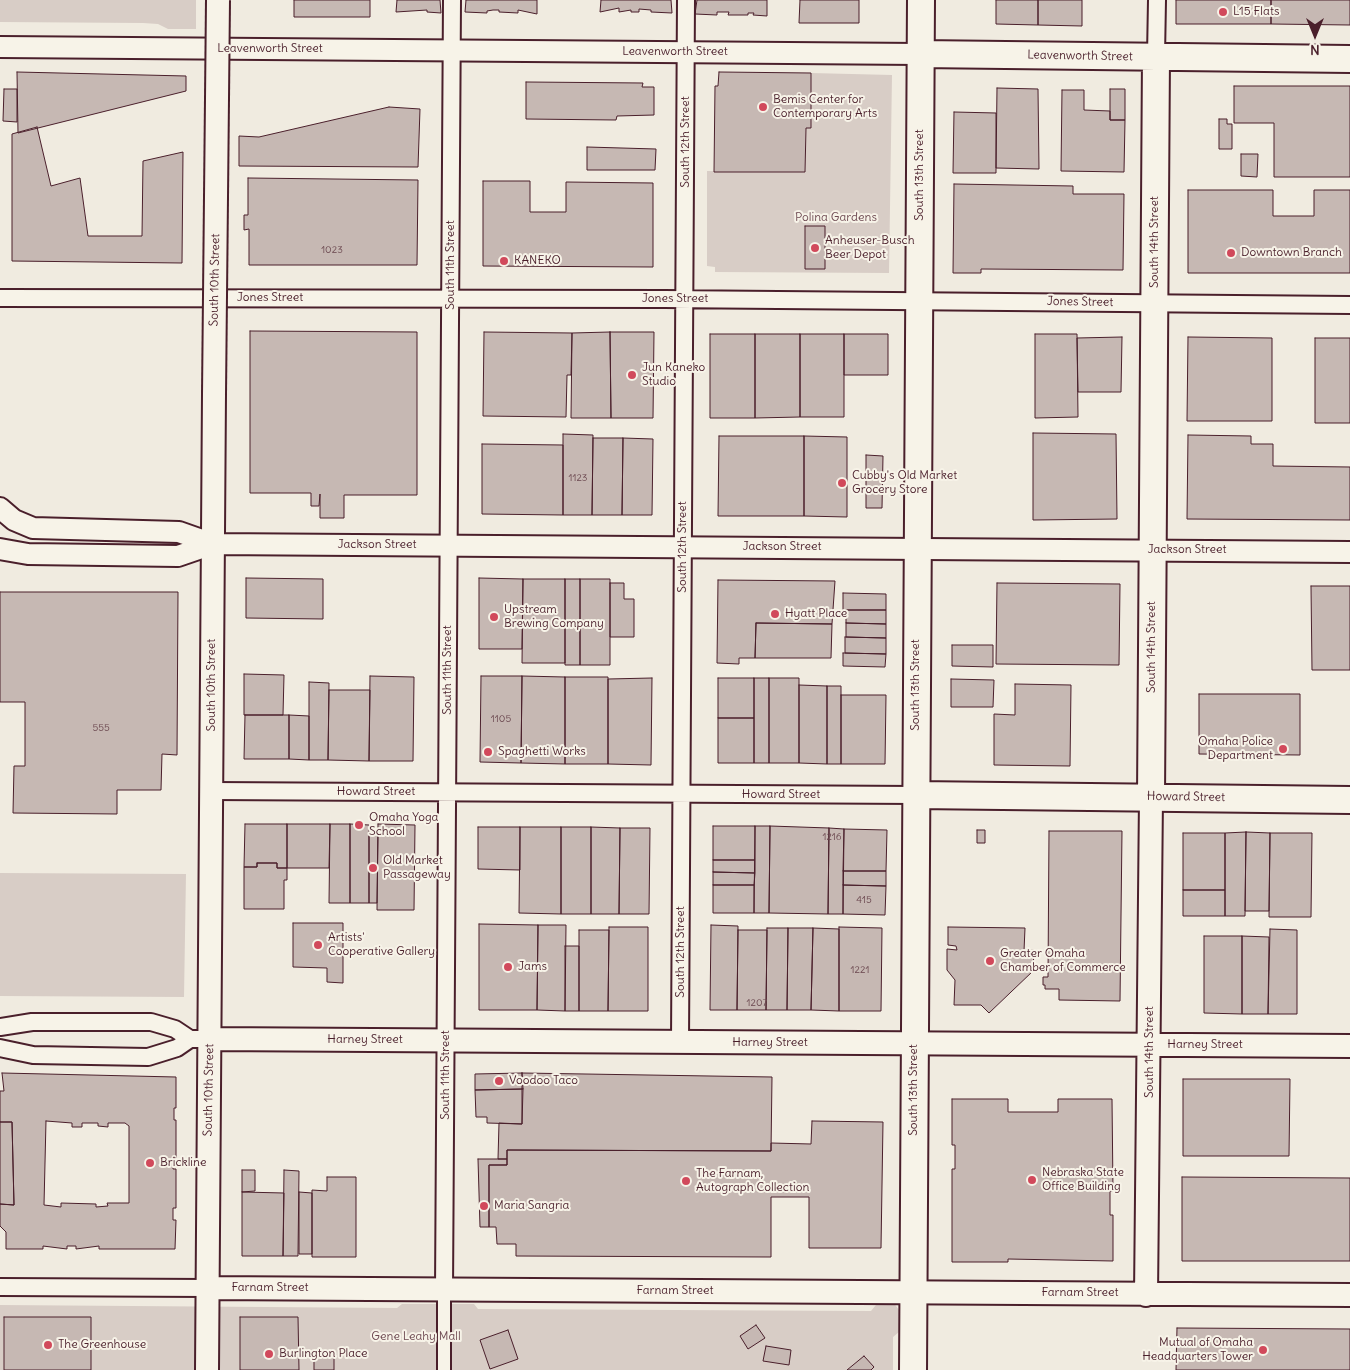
<!DOCTYPE html>
<style>
body{margin:0}
#map{position:relative;width:1350px;height:1370px;overflow:hidden;background:#f0ebe0;font-family:Delius,sans-serif}
canvas{display:block}
.north{position:absolute;left:1290px;top:10px;width:50px;height:50px;-webkit-text-stroke:4px #f7f3e8;paint-order:stroke;rotate:180deg;font-size:14px;font-weight:700;line-height:20px;text-align:center;color:#4a1f2b}
.north::after{content:'';display:block;margin:auto;width:18px;height:22px;background:#4a1f2b;clip-path:polygon(50% 0,100% 100%,50% 72%,0 100%)}
</style>
<div id="map">
<canvas width="1350" height="1370"></canvas>
<div class="north">N</div>
</div>
<script>
const c = document.querySelector('canvas').getContext('2d');
c.lineJoin = 'round';
function fill(path, color) {
  c.fillStyle = color;
  c.fill(path, 'evenodd');
}
function shape(rows) {
  const path = new Path2D();
  for (const r of rows) {
    path.moveTo(r[0], r[1]);
    for (let i = 2; i < r.length; i += 2) path.lineTo(r[i], r[i + 1]);
  }
  return path;
}
function stroke(path, color, width, dash) {
  c.strokeStyle = color;
  c.lineWidth = width;
  c.lineCap = dash ? 'butt' : 'round';
  c.setLineDash(dash || []);
  c.stroke(path);
}
function write(font, color, halo, rows, align = 'center') {
  c.font = font + ' Delius,sans-serif';
  c.lineWidth = 4;
  c.setLineDash([]);
  c.textBaseline = 'middle';
  c.strokeStyle = halo;
  c.fillStyle = color;
  for (const [text, x, y, turn = 0] of rows) {
    c.save();
    c.translate(x, y);
    c.rotate((+turn || 0) * Math.PI / 180);
    c.textAlign = isNaN(turn) ? turn : align;
    if (halo) c.strokeText(text, 0, 0);
    c.fillText(text, 0, 0);
    c.restore();
  }
}
const green = shape([
 [0,0,196,0,196,29,168,29,158,24,143,23,0,22],
 [811,73,892,75,889,273,715,272,715,267,707,266,707,171,805,172,806,128,811,128],
 [0,873,186,874,184,997,0,996],
 [880,1300,893,1302,899,1310,899,1332,893,1337,893,1370,0,1370,0,1305,397,1308,402,1304,474,1304,478,1309,871,1311]
]);
const building = shape([
 [294,0,370,0,370,17,294,17,294,0],
 [397,0,440,0,441,13,427,12,427,10,396,12,397,0],
 [466,0,537,0,537,14,518,10,518,13,499,12,499,10,493,10,487,11,487,13,465,12,466,0],
 [601,0,671,0,672,13,651,12,651,10,639,9,639,12,631,12,631,10,619,12,619,8,600,12,601,0],
 [697,0,767,0,767,16,753,15,754,13,748,13,748,15,728,15,729,12,717,12,717,15,695,14,697,0],
 [800,0,859,0,859,23,799,23,800,0],
 [996,0,1038,0,1038,25,996,24,996,0],
 [1038,0,1082,0,1082,26,1038,25,1038,0],
 [1176,0,1271,0,1271,24,1176,24,1176,0],
 [1271,0,1350,0,1350,25,1271,24,1271,0],
 [17,72,186,76,186,91,18,133,17,72],
 [719,72,811,73,811,128,806,128,805,172,714,172,715,86,718,86,719,72],
 [526,82,643,83,642,87,654,87,654,115,617,116,616,120,526,119,526,82],
 [1234,86,1350,86,1350,177,1274,177,1274,123,1234,123,1234,86],
 [997,88,1038,89,1039,169,996,168,997,88],
 [4,89,17,89,17,122,3,121,4,89],
 [1110,89,1125,89,1125,120,1110,120,1110,89],
 [1062,90,1084,90,1084,110,1110,111,1110,120,1125,120,1124,172,1061,171,1062,90],
 [389,107,420,109,418,167,239,166,239,136,259,137,389,107],
 [954,112,996,113,996,173,953,173,954,112],
 [1219,119,1227,119,1227,124,1232,124,1232,149,1219,149,1219,119],
 [37,127,51,186,80,178,88,236,142,236,143,161,183,152,182,263,12,261,12,134,37,127],
 [587,147,656,149,655,170,587,170,587,147],
 [1241,154,1258,154,1257,177,1241,176,1241,154],
 [248,178,418,180,417,265,249,265,249,229,244,230,244,215,248,215,248,178],
 [483,181,530,181,530,212,566,212,566,182,653,183,653,267,483,266,483,181],
 [954,184,1073,186,1073,194,1124,194,1123,270,981,269,981,273,953,273,954,184],
 [1188,190,1273,190,1273,216,1314,216,1314,190,1350,190,1350,273,1188,273,1188,190],
 [805,226,825,226,825,269,805,269,805,226],
 [250,331,417,332,417,495,344,495,344,518,320,518,320,494,319,506,311,506,311,493,250,493,250,331],
 [484,332,572,333,571,375,567,375,566,417,483,416,484,332],
 [610,332,654,332,653,418,611,418,610,332],
 [610,332,611,418,571,418,572,333,610,332],
 [710,334,755,334,755,418,710,418,710,334],
 [755,334,800,334,800,417,755,418,755,334],
 [800,334,844,334,844,417,800,417,800,334],
 [844,334,888,334,888,375,844,375,844,334],
 [1035,334,1077,334,1078,417,1035,418,1035,334],
 [1122,337,1121,392,1078,392,1077,338,1122,337],
 [1188,337,1272,338,1272,421,1187,421,1188,337],
 [1315,338,1350,338,1350,423,1315,423,1315,338],
 [1033,433,1116,434,1117,519,1033,520,1033,433],
 [563,434,593,435,592,515,563,515,563,434],
 [1188,435,1251,436,1251,444,1273,444,1273,466,1350,467,1350,520,1187,519,1188,435],
 [719,436,804,436,804,516,718,516,719,436],
 [804,436,847,437,847,517,804,516,804,436],
 [593,438,623,438,622,515,592,515,593,438],
 [623,438,653,439,652,515,622,515,623,438],
 [482,444,563,445,563,515,482,514,482,444],
 [866,455,883,456,882,508,866,508,866,455],
 [246,578,323,579,323,619,246,618,246,578],
 [479,578,523,579,522,649,479,649,479,578],
 [523,579,565,579,565,663,522,663,523,579],
 [565,579,580,579,580,665,565,665,565,579],
 [580,579,610,579,610,665,580,665,580,579],
 [718,580,835,581,832,624,756,623,755,658,739,658,739,664,717,663,718,580],
 [610,583,624,583,624,599,634,599,634,637,610,637,610,583],
 [997,583,1120,584,1119,665,996,664,997,583],
 [1311,586,1350,586,1350,670,1312,670,1311,586],
 [0,592,178,592,177,755,162,754,161,790,117,790,117,814,13,813,14,766,25,766,25,702,0,702,0,592],
 [843,593,886,594,886,610,843,610,843,593],
 [846,610,886,610,886,624,846,623,846,610],
 [756,623,832,624,831,658,755,658,756,623],
 [846,623,886,624,886,638,846,637,846,623],
 [845,637,886,638,886,654,845,653,845,637],
 [952,645,993,645,993,667,952,666,952,645],
 [843,653,886,654,885,667,843,666,843,653],
 [244,674,284,675,283,715,244,715,244,674],
 [370,676,414,677,413,761,369,761,370,676],
 [481,676,522,676,521,763,480,762,481,676],
 [522,676,565,677,565,764,521,763,522,676],
 [565,677,608,677,608,764,565,764,565,677],
 [652,678,651,765,608,764,608,679,652,678],
 [718,678,754,678,754,718,718,718,718,678],
 [754,678,769,678,769,763,754,763,754,678],
 [769,678,799,678,799,763,769,763,769,678],
 [951,679,994,680,993,707,951,707,951,679],
 [309,682,329,683,328,760,309,760,309,682],
 [1015,684,1071,685,1070,766,994,765,994,714,1015,715,1015,684],
 [799,685,827,686,827,764,799,763,799,685],
 [827,686,841,686,841,764,827,764,827,686],
 [329,690,370,690,369,761,328,760,329,690],
 [1199,694,1300,694,1300,755,1199,754,1199,694],
 [841,695,886,695,885,764,841,764,841,695],
 [245,715,289,715,289,759,244,759,245,715],
 [289,715,309,716,309,760,289,759,289,715],
 [718,718,754,718,754,763,718,763,718,718],
 [245,824,287,824,287,868,277,868,277,863,257,863,257,867,244,867,245,824],
 [287,824,330,824,329,868,287,868,287,824],
 [330,824,350,824,350,903,329,903,330,824],
 [350,824,369,825,369,903,350,903,350,824],
 [378,824,415,825,414,910,377,910,378,824],
 [713,826,755,826,755,860,713,860,713,826],
 [755,826,770,826,769,913,754,913,755,826],
 [770,826,829,828,828,914,769,913,770,826],
 [478,827,520,827,520,870,478,869,478,827],
 [520,827,561,827,561,914,519,913,520,827],
 [561,827,591,827,591,914,561,914,561,827],
 [591,827,620,828,619,914,591,914,591,827],
 [620,828,650,828,649,914,619,914,620,828],
 [829,828,844,829,843,914,828,914,829,828],
 [844,829,887,830,886,871,843,871,844,829],
 [977,830,985,830,985,843,977,843,977,830],
 [1049,831,1122,831,1120,1001,1059,1000,1059,989,1045,989,1045,985,1043,985,1043,977,1048,977,1049,831],
 [1246,832,1270,833,1269,911,1245,911,1246,832],
 [1246,832,1245,916,1225,916,1225,833,1246,832],
 [369,833,378,833,377,903,369,903,369,833],
 [1183,833,1225,833,1225,890,1183,890,1183,833],
 [1270,833,1312,833,1311,917,1269,917,1270,833],
 [713,860,755,860,755,873,713,872,713,860],
 [257,863,277,863,277,868,287,868,287,880,284,880,284,909,244,909,244,867,257,867,257,863],
 [843,871,886,871,886,886,843,885,843,871],
 [713,872,755,873,754,885,713,885,713,872],
 [713,885,754,885,754,913,713,913,713,885],
 [843,885,886,886,885,915,843,914,843,885],
 [1183,890,1225,890,1225,916,1183,916,1183,890],
 [293,923,343,923,343,983,327,982,327,968,293,967,293,923],
 [479,924,538,925,537,1010,479,1010,479,924],
 [538,925,566,925,565,1011,537,1010,538,925],
 [711,925,738,926,737,1010,710,1010,711,925],
 [609,927,648,927,648,1011,608,1011,609,927],
 [839,927,882,928,881,1011,839,1011,839,927],
 [948,927,1025,928,1024,951,1034,950,1033,971,989,1013,981,1005,954,1005,955,980,947,970,947,949,957,950,956,946,948,945,948,927],
 [767,928,788,928,787,1010,766,1010,767,928],
 [788,928,813,928,811,1010,787,1010,788,928],
 [813,928,839,929,839,1011,811,1010,813,928],
 [1270,929,1297,930,1297,1014,1268,1014,1270,929],
 [579,930,609,930,608,1011,579,1011,579,930],
 [738,930,767,930,766,1010,737,1010,738,930],
 [1204,936,1242,936,1242,1014,1204,1013,1204,936],
 [1242,936,1269,937,1268,1014,1242,1014,1242,936],
 [565,946,579,946,579,1011,565,1011,565,946],
 [2,1073,176,1077,176,1108,174,1108,174,1120,176,1120,176,1158,173,1158,173,1169,176,1169,176,1208,173,1208,173,1220,176,1220,175,1249,99,1249,99,1246,76,1249,76,1246,67,1246,67,1249,43,1246,43,1249,6,1249,6,1232,0,1226,0,1204,14,1205,12,1122,0,1122,0,1091,4,1091,2,1073],
 [46,1121,72,1123,72,1127,82,1127,82,1123,98,1123,98,1126,108,1127,108,1123,125,1123,129,1126,129,1203,107,1203,108,1206,96,1207,96,1204,61,1203,61,1207,44,1205,46,1121],
 [522,1073,772,1077,771,1151,507,1150,507,1159,498,1159,499,1123,522,1124,522,1073],
 [522,1073,523,1089,475,1090,475,1074,522,1073],
 [1183,1079,1290,1079,1289,1156,1183,1156,1183,1079],
 [523,1089,522,1124,487,1123,487,1117,476,1117,475,1090,523,1089],
 [952,1099,1008,1099,1008,1112,1058,1112,1058,1099,1112,1099,1113,1191,1110,1191,1110,1215,1113,1215,1113,1261,1008,1259,1008,1262,952,1262,952,1169,955,1169,955,1145,952,1145,952,1099],
 [812,1121,883,1122,881,1248,809,1248,809,1197,771,1197,771,1257,516,1256,516,1244,497,1244,496,1227,489,1227,489,1165,507,1165,507,1150,771,1151,771,1143,811,1144,812,1121],
 [0,1122,12,1122,14,1205,0,1204,0,1122],
 [478,1159,507,1159,507,1165,489,1165,489,1227,480,1227,478,1159],
 [242,1170,255,1170,255,1191,242,1192,242,1170],
 [284,1170,299,1171,298,1256,283,1256,284,1170],
 [327,1177,356,1177,356,1257,312,1257,312,1190,327,1191,327,1177],
 [1182,1177,1350,1178,1350,1261,1182,1261,1182,1177],
 [242,1192,284,1193,283,1256,242,1256,242,1192],
 [299,1192,312,1193,312,1254,299,1254,299,1192],
 [4,1317,91,1317,91,1370,4,1370,4,1317],
 [240,1317,298,1317,299,1370,240,1370,240,1317],
 [756,1325,765,1338,748,1349,740,1336,756,1325],
 [1177,1328,1350,1329,1350,1370,1176,1370,1177,1328],
 [508,1330,518,1359,490,1369,480,1340,508,1330],
 [766,1346,791,1350,789,1365,763,1361,766,1346],
 [314,1353,334,1353,334,1370,314,1370,314,1353],
 [864,1356,874,1367,871,1370,847,1370,864,1356]
]);
const pedestrian = shape([
 [444,1370,444,1289]
]);
const minor = shape([
 [1156,56,1157,0],
 [0,298,664,299,1350,305],
 [212,791,916,795],
 [0,1027,32,1022,151,1022,175,1029,190,1039,210,1039],
 [680,1042,686,0],
 [0,1048,33,1055,148,1057,177,1048,190,1039],
 [0,1287,207,1288],
 [444,1289,452,0]
]);
const tertiary = shape([
 [0,47,920,54],
 [0,508,14,520,33,528,179,532,213,544],
 [0,549,28,554,178,556,213,544,1350,552]
]);
const secondary = shape([
 [210,1039,1350,1046],
 [207,1288,1350,1295],
 [1146,1295,1151,797],
 [207,1370,214,394]
]);
const primary = shape([
 [920,54,1350,59],
 [916,795,1350,800],
 [1151,797,1156,56],
 [913,1370,921,0]
]);
const secondaryBridge = shape([
 [214,394,218,0]
]);
const markers = [
 [1223,12,5,"#d1495b"],
 [763,107,5,"#d1495b"],
 [815,248,5,"#d1495b"],
 [1231,253,5,"#d1495b"],
 [504,261,5,"#d1495b"],
 [632,375,5,"#d1495b"],
 [842,483,5,"#d1495b"],
 [775,614,5,"#d1495b"],
 [494,617,5,"#d1495b"],
 [1283,749,5,"#d1495b"],
 [488,752,5,"#d1495b"],
 [359,825,5,"#d1495b"],
 [373,868,5,"#d1495b"],
 [318,945,5,"#d1495b"],
 [990,961,5,"#d1495b"],
 [508,967,5,"#d1495b"],
 [499,1081,5,"#d1495b"],
 [150,1163,5,"#d1495b"],
 [1032,1180,5,"#d1495b"],
 [686,1181,5,"#d1495b"],
 [484,1206,5,"#d1495b"],
 [48,1345,5,"#d1495b"],
 [1263,1350,5,"#d1495b"],
 [269,1354,5,"#d1495b"]
];
const numberNames = [
 ["1023",332,250],
 ["1123",578,478],
 ["1105",501,719],
 ["555",101,728],
 ["1216",832,837],
 ["415",864,900],
 ["1221",860,970],
 ["1207",757,1003]
];
const poiNames = [
 ["L15 Flats",1233,12],
 ["Bemis Center for",773,100],
 ["Contemporary Arts",773,114],
 ["Anheuser-Busch",825,241],
 ["Beer Depot",825,255],
 ["Downtown Branch",1241,253],
 ["KANEKO",514,261],
 ["Jun Kaneko",642,368],
 ["Studio",642,382],
 ["Cubby's Old Market",852,476],
 ["Grocery Store",852,490],
 ["Upstream",504,610],
 ["Brewing Company",504,624],
 ["Hyatt Place",785,614],
 ["Omaha Police",1273,742,"right"],
 ["Department",1273,756,"right"],
 ["Spaghetti Works",498,752],
 ["Omaha Yoga",369,818],
 ["School",369,832],
 ["Old Market",383,861],
 ["Passageway",383,875],
 ["Artists'",328,938],
 ["Cooperative Gallery",328,952],
 ["Greater Omaha",1000,954],
 ["Chamber of Commerce",1000,968],
 ["Jams",518,967],
 ["Voodoo Taco",509,1081],
 ["Brickline",160,1163],
 ["Nebraska State",1042,1173],
 ["Office Building",1042,1187],
 ["The Farnam,",696,1174],
 ["Autograph Collection",696,1188],
 ["Maria Sangria",494,1206],
 ["Mutual of Omaha",1253,1343,"right"],
 ["Headquarters Tower",1253,1357,"right"],
 ["The Greenhouse",58,1345],
 ["Burlington Place",279,1354]
];
const streetNames = [
 ["Leavenworth Street",270,49],
 ["Leavenworth Street",675,52],
 ["Leavenworth Street",1080,56,1],
 ["South 12th Street",686,142,-90],
 ["South 13th Street",920,175,-90],
 ["South 14th Street",1155,242,-90],
 ["South 11th Street",451,265,-90],
 ["South 10th Street",215,280,-89],
 ["Jones Street",270,298],
 ["Jones Street",675,299],
 ["Jones Street",1080,302,1],
 ["Jackson Street",377,545],
 ["South 12th Street",683,547,-90],
 ["Jackson Street",782,547],
 ["Jackson Street",1187,550],
 ["South 14th Street",1152,647,-90],
 ["South 11th Street",448,670,-90],
 ["South 10th Street",212,685,-90],
 ["South 13th Street",916,685,-90],
 ["Howard Street",376,792],
 ["Howard Street",781,795],
 ["Howard Street",1186,797,1],
 ["South 12th Street",681,952,-90],
 ["Harney Street",365,1040],
 ["Harney Street",770,1043],
 ["Harney Street",1205,1045],
 ["South 14th Street",1150,1052,-90],
 ["South 11th Street",446,1075,-90],
 ["South 10th Street",209,1090,-89],
 ["South 13th Street",914,1090,-90],
 ["Farnam Street",270,1288],
 ["Farnam Street",675,1291],
 ["Farnam Street",1080,1293]
];
const parkNames = [
 ["Polina Gardens",836,218],
 ["Gene Leahy Mall",416,1337]
];
fill(green, '#d8cdc6');
fill(building, '#c6b8b3');
stroke(building, '#4a1f2b', 1);
stroke(pedestrian, '#4a1f2b', 16);
stroke(minor, '#4a1f2b', 20);
stroke(tertiary, '#4a1f2b', 24);
stroke(secondary, '#4a1f2b', 26);
stroke(primary, '#4a1f2b', 30);
stroke(pedestrian, '#f7f3e8', 12);
stroke(minor, '#f7f3e8', 16);
stroke(tertiary, '#f7f3e8', 20);
stroke(secondary, '#f7f3e8', 22);
stroke(primary, '#f7f3e8', 26);
stroke(secondaryBridge, '#4a1f2b', 26, []);
stroke(secondaryBridge, '#f7f3e8', 22);
for (const [x, y, r, color] of markers) {
  const dot = new Path2D();
  dot.arc(x, y, r, 0, 2 * Math.PI);
  c.fillStyle = color;
  c.fill(dot);
  stroke(dot, '#f7f3e8', 2);
}
write('10px', '#69454d', null, numberNames);
write('12px', '#4a1f2b', '#f7f3e8', poiNames, 'left');
write('12px', '#4a1f2b', '#f7f3e8', streetNames);
write('12px', '#6e4a52', '#f7f3e8', parkNames);
</script>
